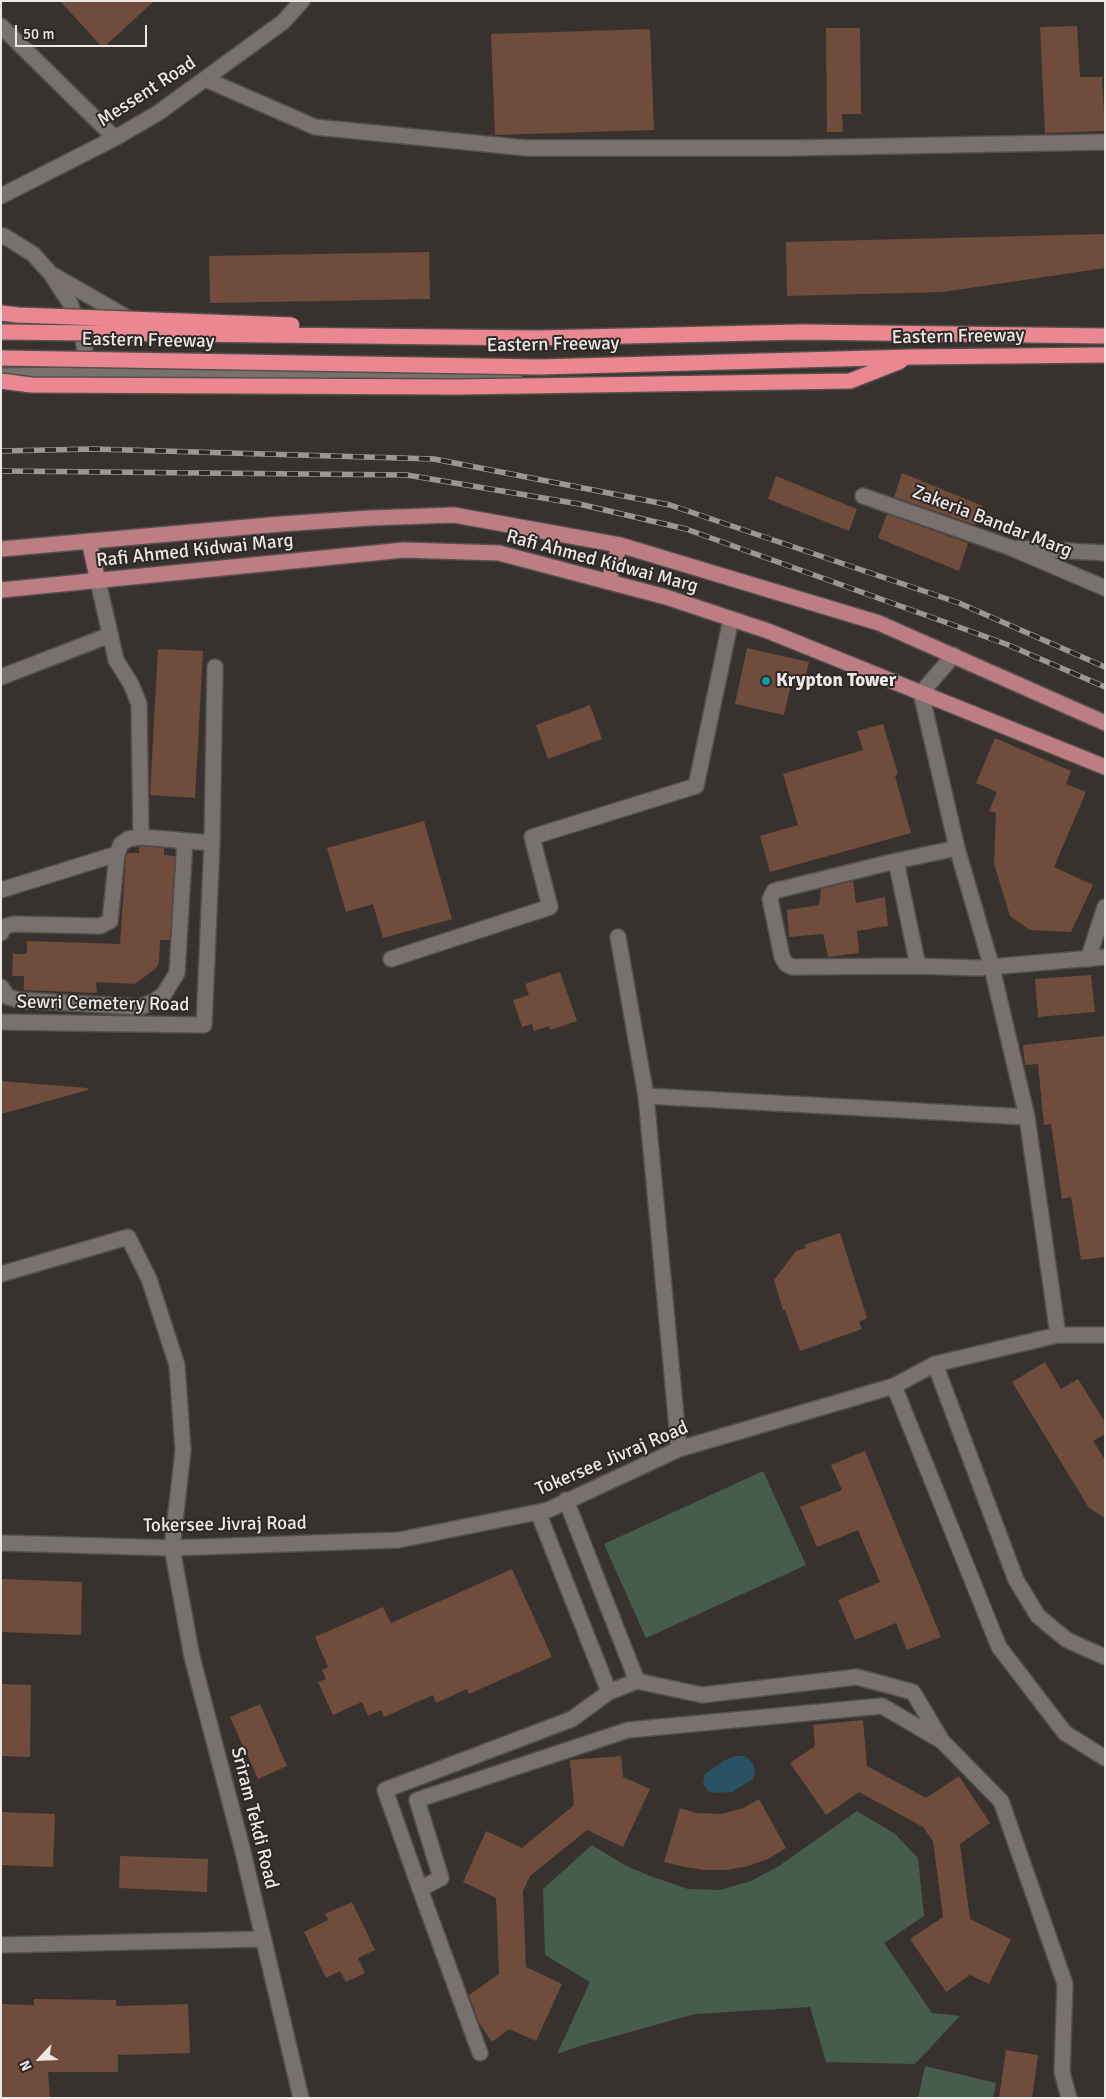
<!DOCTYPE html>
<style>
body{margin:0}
#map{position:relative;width:1106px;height:2099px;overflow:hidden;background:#38322f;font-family:Signika,sans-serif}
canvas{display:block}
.frame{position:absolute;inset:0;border:2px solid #ece8e6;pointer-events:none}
.north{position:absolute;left:15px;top:2034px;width:50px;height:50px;-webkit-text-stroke:4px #2d2825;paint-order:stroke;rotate:245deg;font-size:14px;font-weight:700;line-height:20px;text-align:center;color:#ece8e6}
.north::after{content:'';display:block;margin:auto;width:18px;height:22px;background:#ece8e6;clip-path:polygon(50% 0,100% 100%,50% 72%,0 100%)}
.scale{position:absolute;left:15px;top:25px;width:132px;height:22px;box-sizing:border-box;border:2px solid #ece8e6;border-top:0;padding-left:6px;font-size:15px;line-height:18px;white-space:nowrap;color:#ece8e6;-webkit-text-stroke:4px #2d2825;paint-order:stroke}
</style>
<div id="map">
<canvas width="1106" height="2099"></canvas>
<div class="frame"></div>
<div class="north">N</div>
<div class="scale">50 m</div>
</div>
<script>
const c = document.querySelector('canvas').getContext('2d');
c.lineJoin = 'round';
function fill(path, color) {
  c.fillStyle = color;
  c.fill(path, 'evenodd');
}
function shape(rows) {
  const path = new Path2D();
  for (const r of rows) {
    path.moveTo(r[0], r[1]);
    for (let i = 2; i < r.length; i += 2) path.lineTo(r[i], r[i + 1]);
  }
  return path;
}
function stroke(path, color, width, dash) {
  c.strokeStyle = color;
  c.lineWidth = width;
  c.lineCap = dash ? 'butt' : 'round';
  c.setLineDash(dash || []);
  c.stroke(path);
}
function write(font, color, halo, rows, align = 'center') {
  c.font = font + ' Signika,sans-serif';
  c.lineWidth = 4;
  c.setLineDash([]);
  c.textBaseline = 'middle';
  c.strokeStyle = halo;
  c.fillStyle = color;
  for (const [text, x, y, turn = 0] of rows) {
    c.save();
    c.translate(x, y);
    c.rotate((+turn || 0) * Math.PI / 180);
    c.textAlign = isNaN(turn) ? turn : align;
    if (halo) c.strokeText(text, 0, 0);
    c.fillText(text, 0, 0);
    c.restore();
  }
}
const green = shape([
 [763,1471,806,1565,646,1638,604,1544],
 [857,1811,895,1834,918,1858,924,1916,884,1943,932,2013,960,2016,915,2064,826,2062,810,2007,695,2014,583,2045,557,2054,590,1982,545,1955,543,1889,592,1845,626,1866,653,1877,688,1889,720,1890,751,1881,779,1866],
 [925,2066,996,2083,993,2098,918,2098]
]);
const water = shape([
 [736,1756,745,1756,752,1762,755,1770,753,1779,732,1792,714,1793,708,1791,703,1784,705,1774,725,1760]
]);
const building = shape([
 [60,1,154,1,103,48],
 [1077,26,1080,77,1102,77,1105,131,1045,133,1040,27],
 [826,28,860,28,861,114,842,114,843,132,827,132],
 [650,29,654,130,495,135,491,34],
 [1105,234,1105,268,943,292,787,296,786,242],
 [429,252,430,299,210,303,209,256],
 [902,473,983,506,975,525,894,497],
 [776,476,857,509,849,531,768,499],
 [887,514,968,543,959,571,878,538],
 [747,648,809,662,804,683,792,680,784,715,735,704],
 [158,649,203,651,195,798,150,795],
 [590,705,602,739,548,759,536,725],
 [883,724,898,774,895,776,911,833,770,872,760,836,798,825,783,774,863,750,857,731],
 [995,738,1071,771,1066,784,1086,792,1054,867,1093,885,1071,932,1030,930,1010,916,994,864,996,813,989,811,997,792,976,783],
 [424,821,452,919,383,938,373,904,346,912,327,848],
 [141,846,164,848,164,855,175,856,170,940,160,940,159,963,155,969,135,984,96,982,97,993,24,990,24,976,12,976,13,954,27,954,27,941,120,944,126,856,128,853,139,853,139,847],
 [853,881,856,903,885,897,888,926,857,931,859,953,828,957,823,934,789,937,787,910,819,905,821,889],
 [560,972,577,1021,550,1030,549,1026,534,1031,532,1024,522,1027,513,1000,529,995,525,984],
 [1091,975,1095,1012,1038,1017,1035,979],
 [1105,1036,1105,1257,1081,1260,1071,1197,1062,1199,1051,1124,1044,1125,1038,1064,1025,1065,1023,1045],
 [1,1081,88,1088,88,1090,1,1114],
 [840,1233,867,1318,859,1322,862,1329,800,1351,785,1310,783,1310,774,1280,796,1251,806,1248,804,1245],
 [1045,1362,1061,1389,1078,1379,1105,1422,1105,1434,1093,1441,1105,1460,1105,1518,1089,1508,1012,1382],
 [865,1451,941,1637,907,1650,896,1623,855,1640,838,1600,880,1582,858,1530,817,1547,800,1507,842,1490,831,1465],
 [512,1569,552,1657,469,1694,467,1689,436,1703,433,1695,384,1717,381,1710,368,1716,362,1702,333,1715,318,1682,326,1679,322,1670,328,1667,315,1637,383,1607,391,1623],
 [2,1579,82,1582,81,1635,1,1632],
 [1,1684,31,1685,30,1757,1,1756],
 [260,1704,287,1766,258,1779,230,1717],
 [863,1720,867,1766,926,1798,959,1776,990,1823,960,1844,970,1919,1011,1939,989,1984,970,1975,946,1992,910,1939,943,1917,933,1841,923,1827,859,1792,826,1815,790,1763,815,1746,813,1725],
 [621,1756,623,1777,650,1789,623,1847,587,1830,530,1876,523,1891,526,1967,562,1984,536,2041,509,2029,492,2042,479,2023,469,1995,499,1974,496,1898,463,1882,486,1831,522,1848,574,1805,570,1760],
 [759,1799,786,1848,768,1859,748,1866,727,1870,705,1870,685,1867,664,1862,680,1808,696,1813,721,1814,744,1808],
 [1,1812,55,1814,53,1867,1,1865],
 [120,1856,208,1859,207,1892,119,1888],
 [352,1902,375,1950,358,1958,365,1973,346,1982,340,1971,326,1978,304,1932,328,1920,325,1914],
 [34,1999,116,2000,116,2006,188,2004,190,2053,118,2055,118,2072,48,2072,50,2098,1,2098,1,2004,34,2005],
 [1006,2050,1038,2055,1032,2098,999,2098]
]);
const minor = shape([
 [1,26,115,138],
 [205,79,315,127,526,148,794,148,1105,142],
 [1,196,115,138,158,113,283,22,302,1],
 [4,236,33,254,51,274,70,303,83,339,88,371],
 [53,275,135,322],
 [1,376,105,374,399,377,515,373],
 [863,496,1009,547,1105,588],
 [1019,548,1105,553],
 [954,655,921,693,957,848,992,968,1027,1117,1058,1335],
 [1,677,110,635],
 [141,837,212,843],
 [957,848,896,861,774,891,770,899,782,957,786,964,792,967,918,966,978,968,1105,957],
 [896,861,918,966],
 [1,890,117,854,121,844,128,839,141,837,139,704,131,684,116,660,98,581],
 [1,933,4,927,13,924,100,926,110,921,117,854],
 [618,937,646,1096,679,1449],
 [391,959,550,907,532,837,696,786,731,619],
 [1088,959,1105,907],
 [1,987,8,997,19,1000,140,1007,153,1002,164,994,177,973,185,841],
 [1,1022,204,1025,212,843,215,667],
 [646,1096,1027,1117],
 [1,1274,128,1237,149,1279,177,1365,183,1451,172,1548,192,1657,242,1848,301,2098],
 [935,1364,1016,1580,1038,1616,1067,1640,1105,1657],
 [894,1386,999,1647,1065,1733,1105,1758],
 [566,1500,637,1681],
 [538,1512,609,1692],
 [1,1543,172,1548,399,1540,548,1510,679,1449,894,1386,935,1364,1058,1335,1105,1335],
 [942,1741,913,1692,857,1677,702,1695,637,1681,609,1692,572,1719,385,1790,420,1889,441,1878,417,1800,628,1730,882,1706,942,1741,1001,1801,1065,1984,1062,2072,1069,2098],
 [420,1889,480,2053],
 [1,1945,264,1939]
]);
const major = shape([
 [89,541,98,581],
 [1,549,281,524,370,518,454,515,620,545,879,623,1105,723],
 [608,582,620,545],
 [1,590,404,550,499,553,666,597,768,631,1105,767]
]);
const rail = shape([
 [1,451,94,449,434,459,670,505,959,603,1105,667],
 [1,471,407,475,579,504,686,529,1006,644,1105,687]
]);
const highwayBridge = shape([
 [1,313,18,315,292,325],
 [1,332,538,338,801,332,1105,336],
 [1,358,539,367,912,357,1105,355],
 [1,381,31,385,458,387,850,381,901,361]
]);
const markers = [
 [766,681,5,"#0f9aa8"]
];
const streetNames = [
 ["Messent Road",147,92,-33],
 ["Eastern Freeway",958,337,-1],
 ["Eastern Freeway",148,341,1],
 ["Eastern Freeway",553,345,-1],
 ["Zakeria Bandar Marg",992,522,21],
 ["Rafi Ahmed Kidwai Marg",195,551,-6],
 ["Rafi Ahmed Kidwai Marg",602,562,15],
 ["Sewri Cemetery Road",103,1004,1],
 ["Tokersee Jivraj Road",612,1459,-23],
 ["Tokersee Jivraj Road",225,1525,-1],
 ["Sriram Tekdi Road",254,1818,76]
];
const poiNames = [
 ["Krypton Tower",776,681]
];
fill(green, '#475d4c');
fill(water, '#295264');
fill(building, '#6f4c3b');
stroke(minor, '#544f4d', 18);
stroke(major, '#544f4d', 18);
stroke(minor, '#78716e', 15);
stroke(major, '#bc7e82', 15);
stroke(rail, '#9c9794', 5.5);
stroke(rail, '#2d2825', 4, [11]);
stroke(highwayBridge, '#544f4d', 18, []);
stroke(highwayBridge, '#ea8790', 15);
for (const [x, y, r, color] of markers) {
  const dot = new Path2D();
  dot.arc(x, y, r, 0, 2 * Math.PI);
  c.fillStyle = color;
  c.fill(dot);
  stroke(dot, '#2d2825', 2);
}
write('19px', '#ece8e6', '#2d2825', streetNames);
write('bold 19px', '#ece8e6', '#2d2825', poiNames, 'left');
</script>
